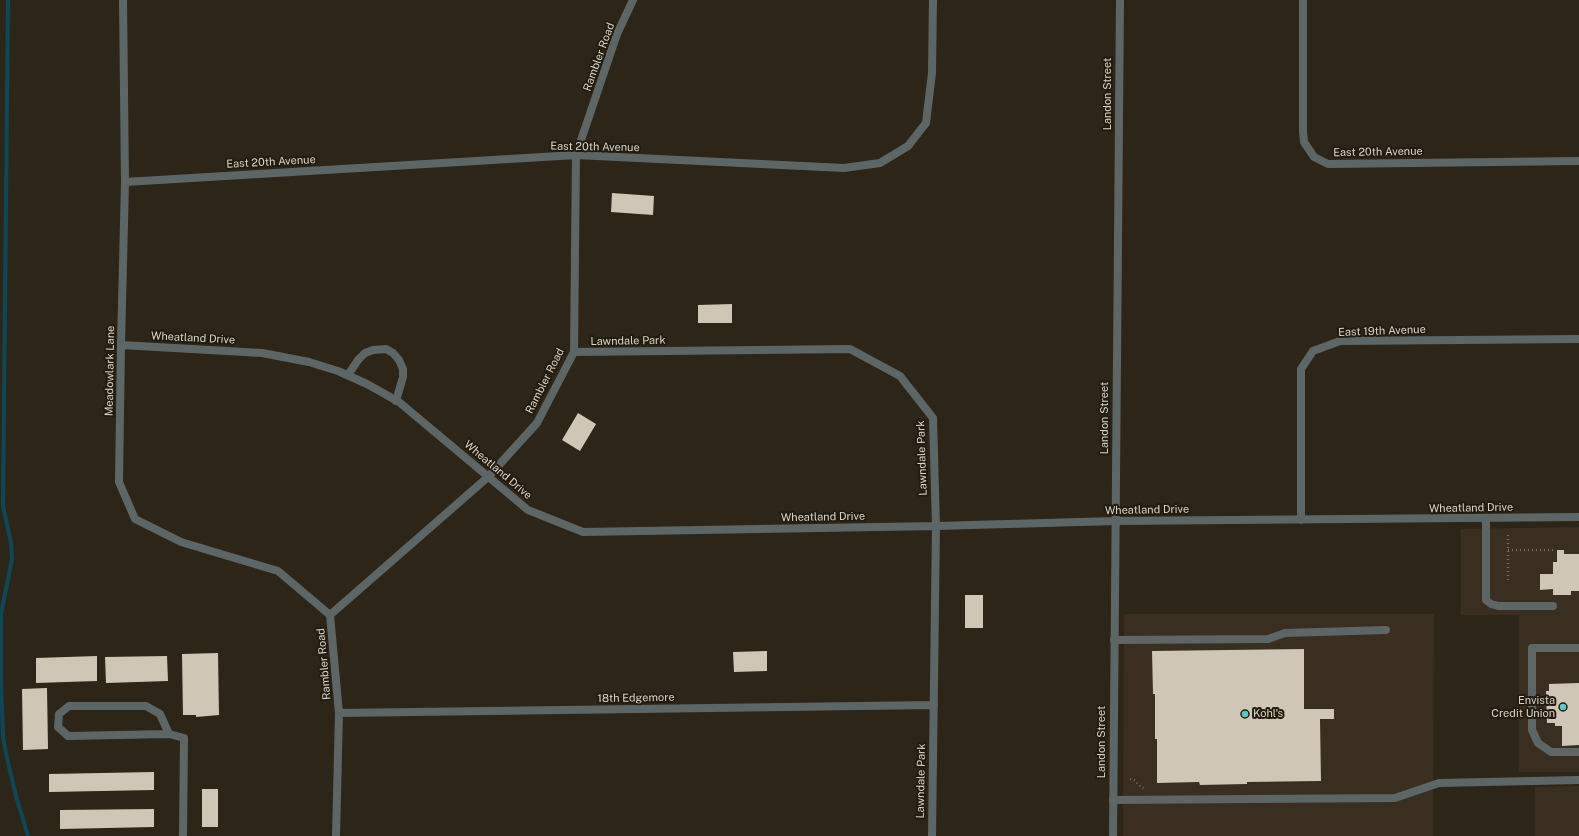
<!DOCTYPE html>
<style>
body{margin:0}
canvas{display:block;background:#2d2517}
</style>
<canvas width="1579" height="836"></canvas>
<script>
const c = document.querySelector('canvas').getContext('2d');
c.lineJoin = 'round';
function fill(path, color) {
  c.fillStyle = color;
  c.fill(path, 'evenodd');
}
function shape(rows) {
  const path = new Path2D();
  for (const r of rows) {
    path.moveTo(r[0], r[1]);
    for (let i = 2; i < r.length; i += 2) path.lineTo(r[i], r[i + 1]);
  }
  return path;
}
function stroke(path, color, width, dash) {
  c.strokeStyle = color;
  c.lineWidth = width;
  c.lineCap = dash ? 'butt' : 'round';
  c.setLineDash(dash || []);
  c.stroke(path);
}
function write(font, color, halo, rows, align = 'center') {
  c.font = font + ' "Public Sans",sans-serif';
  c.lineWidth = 4;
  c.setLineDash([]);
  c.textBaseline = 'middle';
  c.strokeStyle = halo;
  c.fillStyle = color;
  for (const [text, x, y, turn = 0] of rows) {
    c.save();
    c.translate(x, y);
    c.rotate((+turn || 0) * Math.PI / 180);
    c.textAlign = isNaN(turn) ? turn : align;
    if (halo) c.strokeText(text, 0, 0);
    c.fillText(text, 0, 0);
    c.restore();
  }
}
const commercial = shape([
 [1579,527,1579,772,1519,772,1519,615,1461,615,1461,529],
 [1124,614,1434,614,1433,836,1123,836],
 [1579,786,1579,836,1535,836,1535,787]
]);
const stream = shape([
 [8,0,3,506,11,543,12,559,1,614,1,680,3,737,7,758,16,796,28,836]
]);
const building = shape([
 [612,193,654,196,653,215,611,212],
 [732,304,732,323,698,323,698,305],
 [578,413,596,424,580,451,562,440],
 [1557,550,1564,550,1564,554,1579,554,1579,591,1571,591,1571,595,1553,595,1553,589,1540,590,1540,574,1553,574,1553,562,1557,562],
 [965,595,983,595,983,628,965,628],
 [1304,649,1304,709,1334,709,1334,719,1320,719,1321,781,1247,782,1247,784,1200,785,1199,782,1157,783,1157,739,1155,739,1155,694,1153,694,1152,651],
 [767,651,767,671,734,672,733,652],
 [218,653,219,715,196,717,196,715,183,715,182,654],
 [97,656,97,681,36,683,36,658],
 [167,656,168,681,106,683,105,657],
 [1579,683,1579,745,1562,746,1562,726,1555,726,1555,723,1547,723,1546,691,1549,691,1549,684],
 [47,688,48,749,23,750,22,689],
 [154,772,154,790,49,792,49,774],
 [202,789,218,789,218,827,202,827],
 [154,809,154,827,60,829,60,810]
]);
const path = shape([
 [1508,535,1508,580],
 [1508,550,1556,550],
 [1130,779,1134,780,1142,788,1144,788]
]);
const service = shape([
 [1486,518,1486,600,1491,604,1498,606,1553,606],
 [1114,640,1268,639,1285,633,1386,630],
 [1579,648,1532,648,1532,730,1538,743,1551,752,1579,752],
 [169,734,160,714,146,706,69,706,59,714,58,727,68,736,169,734,184,738,183,836],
 [1113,800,1395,798,1439,783,1579,780]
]);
const minor = shape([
 [123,0,125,182,121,345,119,482,135,519,181,542,278,571,330,615],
 [1303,0,1303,131,1304,142,1314,157,1328,164,1579,161],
 [125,182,576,155,844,168,880,163,908,146,926,123,932,73,933,0],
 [121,345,262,353,309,362,338,371,367,384,399,402,528,510,583,532,936,526,1116,521,1579,517],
 [574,352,850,349,900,376,933,418,936,526,932,836],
 [348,375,358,360,365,353,373,350,386,349,393,353,399,360,403,369,403,377,396,401],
 [1301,520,1301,369,1313,351,1340,341,1579,339],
 [330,615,488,477,537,423,574,352,576,155,617,34,633,0],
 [330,615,339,713,336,836],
 [339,713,934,705],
 [1113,836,1120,0]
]);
const markers = [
 [1563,707,4,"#55cdc6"],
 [1245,714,4,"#55cdc6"]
];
const streetNames = [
 ["Rambler Road",599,57,-70],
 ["Landon Street",1108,94,-90],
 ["East 20th Avenue",595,147,1],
 ["East 20th Avenue",1378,152,-1],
 ["East 20th Avenue",271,162,-3],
 ["East 19th Avenue",1382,331,-2],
 ["Wheatland Drive",193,338,3],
 ["Lawndale Park",628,341,-1],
 ["Meadowlark Lane",110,371,-89],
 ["Rambler Road",545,381,-63],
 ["Landon Street",1105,418,-90],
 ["Lawndale Park",922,458,-92],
 ["Wheatland Drive",498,470,40],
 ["Wheatland Drive",1471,508,-1],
 ["Wheatland Drive",1147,510,-1],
 ["Wheatland Drive",823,517,-1],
 ["Rambler Road",324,664,-95],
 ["18th Edgemore",636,698,-1],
 ["Landon Street",1102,742,-90],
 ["Lawndale Park",921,781,-89]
];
const poiNames = [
 ["Envista",1555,701],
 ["Credit Union",1555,714],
 ["Kohl's",1253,714,"left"]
];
fill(commercial, '#3a2e20');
stroke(stream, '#0d475b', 4);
fill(building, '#d0c6b5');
stroke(path, '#736d61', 2.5, [1, 3]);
stroke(service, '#5d6667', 8);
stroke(minor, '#5d6667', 8);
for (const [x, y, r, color] of markers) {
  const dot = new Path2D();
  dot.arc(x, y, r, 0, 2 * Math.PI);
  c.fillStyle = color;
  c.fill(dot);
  stroke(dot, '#231c0e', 1.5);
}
write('11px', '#d9d4cb', '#231c0e', streetNames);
write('11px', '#d9d4cb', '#231c0e', poiNames, 'right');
</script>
